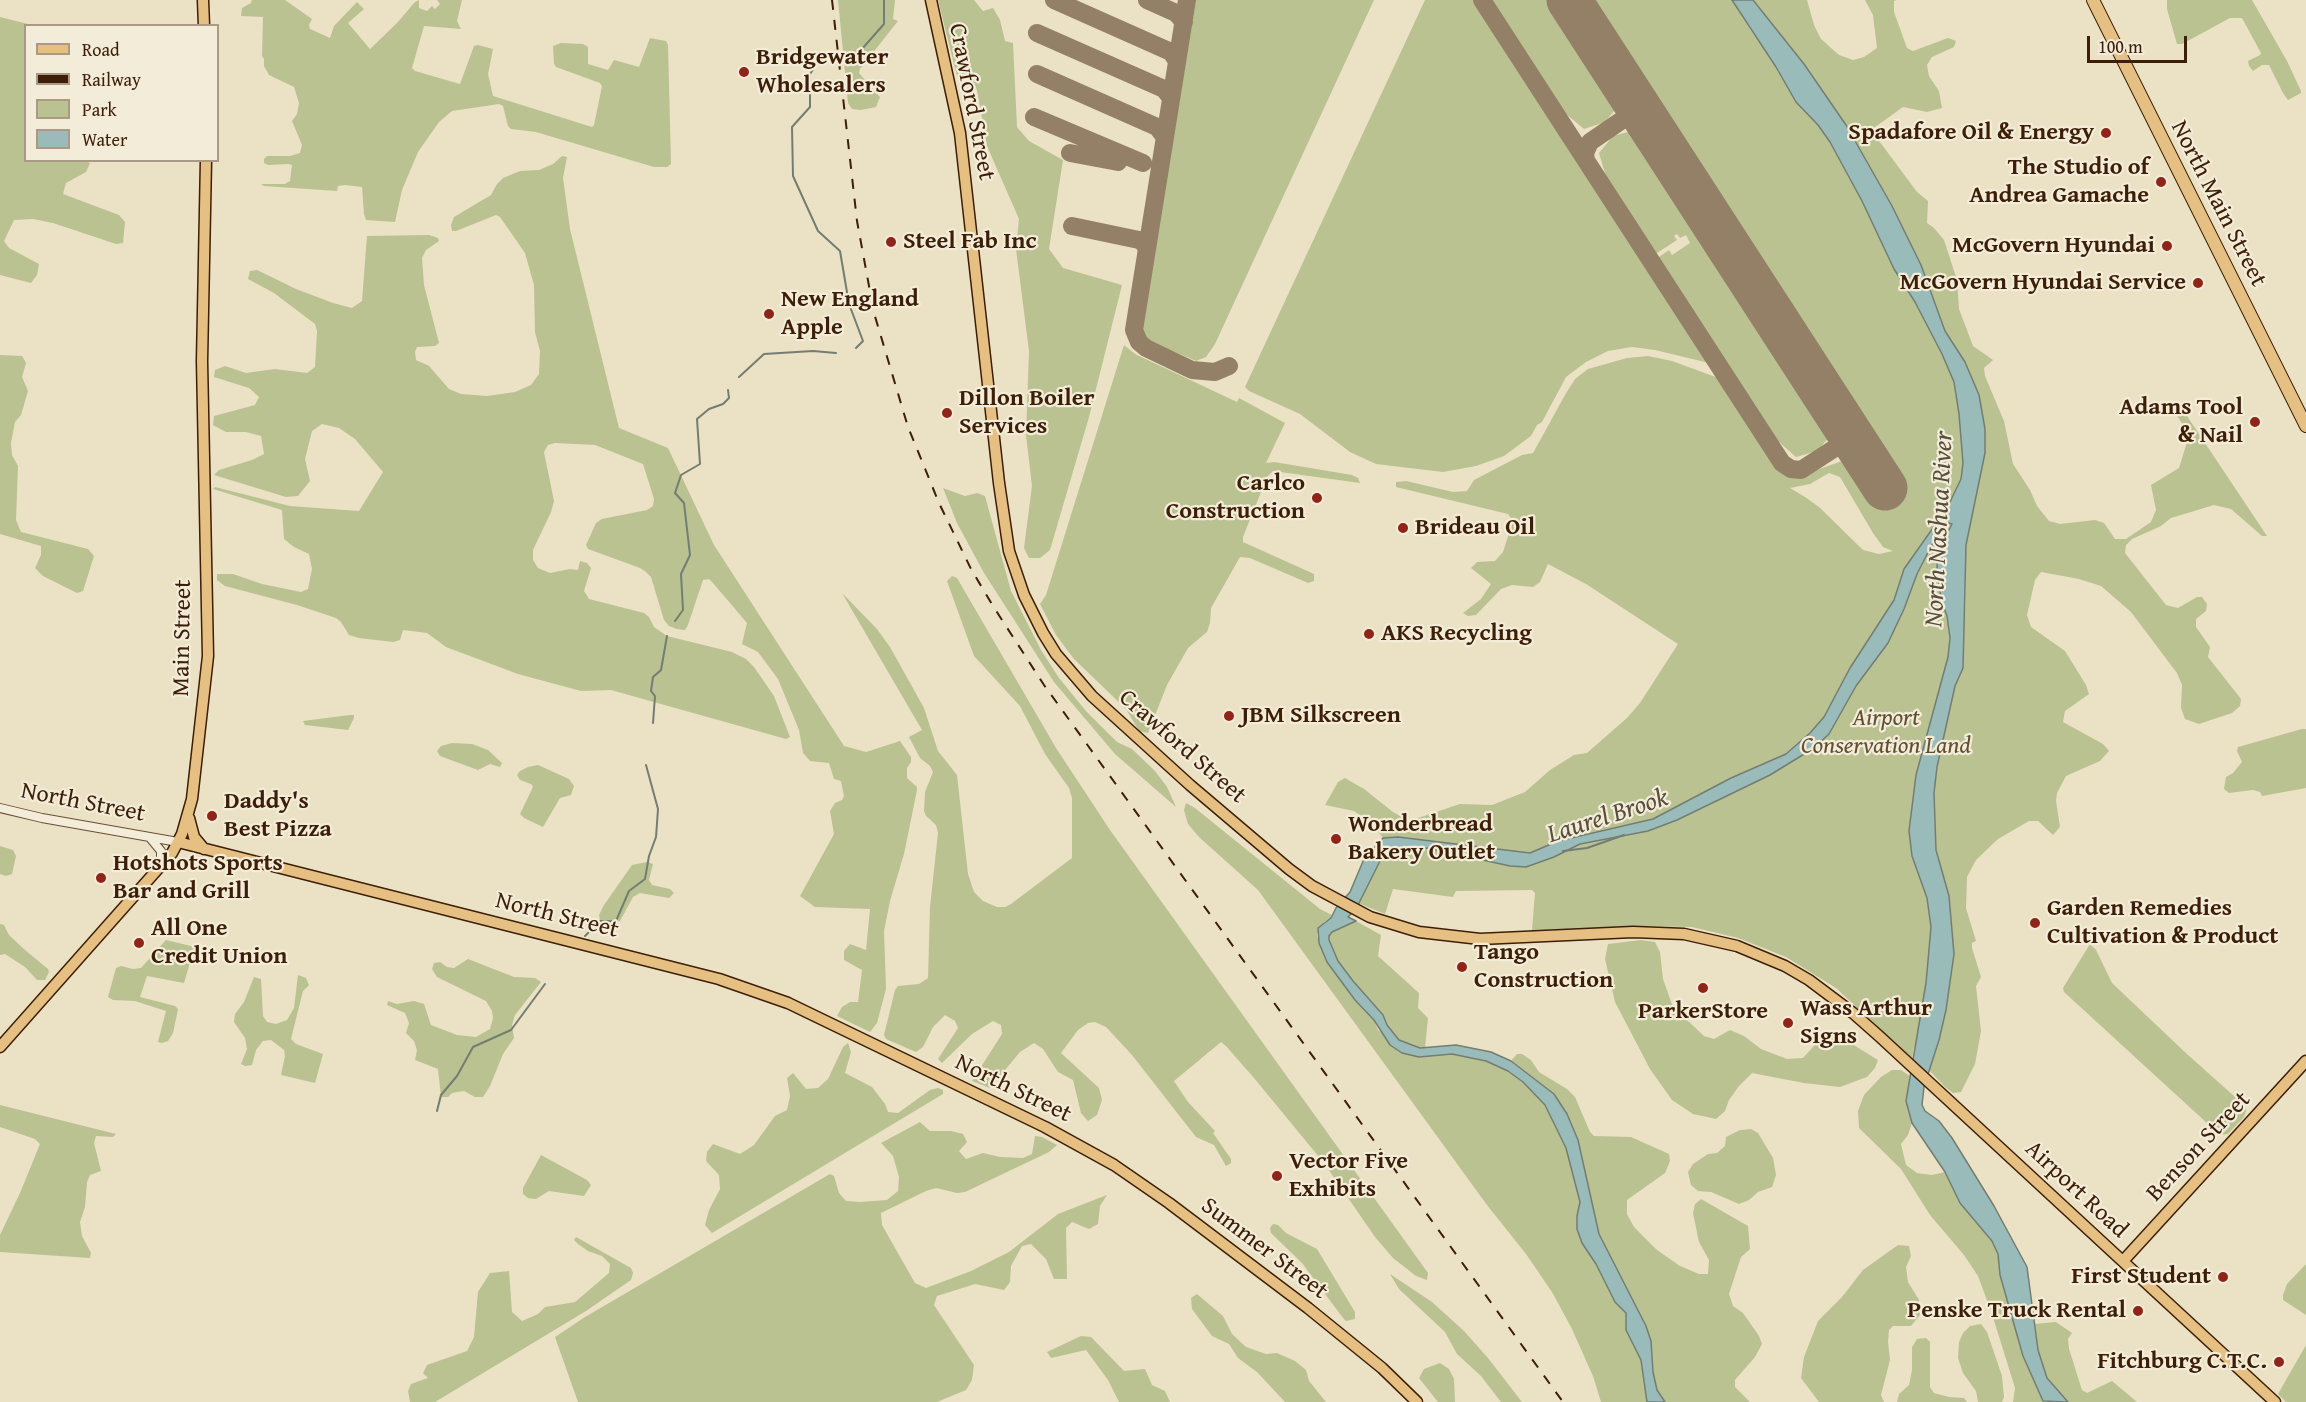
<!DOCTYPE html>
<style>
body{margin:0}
#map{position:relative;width:2306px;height:1402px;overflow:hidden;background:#ebe1c4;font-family:"Gentium Book Plus",serif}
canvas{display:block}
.legend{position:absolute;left:24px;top:24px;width:195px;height:138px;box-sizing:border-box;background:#f2ecd9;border:2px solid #aa9a85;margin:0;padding:8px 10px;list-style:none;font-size:18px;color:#3d1e07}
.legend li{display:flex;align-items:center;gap:12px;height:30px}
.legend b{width:30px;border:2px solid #aa9a85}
.scale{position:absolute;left:2087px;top:36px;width:100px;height:27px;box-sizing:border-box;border:3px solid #3d1e07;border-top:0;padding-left:8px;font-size:18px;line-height:21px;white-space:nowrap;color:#3d1e07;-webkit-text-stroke:4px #f2ecd9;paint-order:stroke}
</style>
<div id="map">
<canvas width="2306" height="1402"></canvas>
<ul class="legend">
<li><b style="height:8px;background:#e6c082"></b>Road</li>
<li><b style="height:8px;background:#3d1e07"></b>Railway</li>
<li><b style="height:16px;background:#bac292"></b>Park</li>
<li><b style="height:16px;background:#99bcba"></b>Water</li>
</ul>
<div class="scale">100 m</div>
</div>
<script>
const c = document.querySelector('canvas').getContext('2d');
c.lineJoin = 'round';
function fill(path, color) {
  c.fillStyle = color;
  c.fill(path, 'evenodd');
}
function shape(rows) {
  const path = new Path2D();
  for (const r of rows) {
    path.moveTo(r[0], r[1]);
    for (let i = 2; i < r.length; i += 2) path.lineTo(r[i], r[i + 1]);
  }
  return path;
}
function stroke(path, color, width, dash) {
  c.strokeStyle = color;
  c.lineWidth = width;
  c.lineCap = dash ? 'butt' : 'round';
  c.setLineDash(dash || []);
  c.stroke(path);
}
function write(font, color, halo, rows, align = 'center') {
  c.font = font + ' "Gentium Book Plus",serif';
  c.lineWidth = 4.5;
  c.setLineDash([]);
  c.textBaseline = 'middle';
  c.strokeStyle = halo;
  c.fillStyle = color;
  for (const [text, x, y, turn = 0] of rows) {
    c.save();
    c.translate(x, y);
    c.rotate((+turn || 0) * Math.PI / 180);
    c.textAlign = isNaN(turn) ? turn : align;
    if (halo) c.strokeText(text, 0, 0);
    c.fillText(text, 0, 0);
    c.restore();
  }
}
const green = shape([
 [252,0,285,0,312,19,309,25,310,29,330,38,334,26,357,2,364,9,348,23,370,49,397,23,415,2,419,0,419,8,427,11,432,6,435,9,440,4,437,0,462,0,457,21,461,29,424,26,412,68,415,71,460,84,474,46,478,45,493,49,488,74,493,96,592,127,594,125,602,86,600,83,556,67,554,64,553,46,561,43,583,44,588,47,588,64,608,70,614,60,639,67,650,38,666,41,668,45,671,164,667,167,654,167,536,132,511,129,508,126,503,106,499,104,452,111,439,122,418,152,402,190,395,222,366,220,364,214,362,187,345,185,338,186,337,191,264,186,261,184,285,184,290,181,292,165,288,164,268,165,264,163,264,159,267,156,290,156,300,153,302,145,292,121,297,114,299,103,294,87,269,75,264,66,264,59,262,56,263,17,241,16,242,8,251,3],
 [838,0,895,0,893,19,898,21,860,69,859,73,880,97,876,107,861,110,852,109,848,103],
 [938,0,974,0,983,11,993,8,1000,20,1005,41,1013,43,1017,127,1029,141,1063,160,1049,249,1063,268,1122,285,1089,417,1050,550,1040,558,1029,558,1024,548,1032,486,1026,435,1029,351,1016,249,1019,219,987,146,977,90,972,80,957,76],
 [1196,0,1374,0,1215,344,1206,357,1196,361,1152,342,1145,336,1142,325],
 [1425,0,1475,0,1709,363,1655,350,1632,347,1608,351,1586,362,1566,377,1542,422,1537,425,1531,436,1504,456,1476,466,1443,472,1376,464,1350,452,1300,414,1249,391,1245,387],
 [1488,0,1551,0,1619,105,1605,122,1584,129,1565,113,1531,66],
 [1588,0,1732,0,1750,29,1830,142,1862,201,1894,269,1915,302,1942,354,1954,382,1959,414,1963,463,1961,479,1947,508,1904,569,1893,601,1910,594,1917,574,1936,537,1948,523,1952,525,1938,551,1965,618,1966,545,1985,453,1979,395,1965,362,1945,331,1921,265,1892,206,1846,125,1804,64,1753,0,1807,0,1814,25,1821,39,1839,55,1853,60,1864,57,1877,48,1873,15,1865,0,1897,0,1894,1,1894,12,1907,48,1913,51,1948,38,1956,41,1954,47,1932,57,1927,65,1929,76,1939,91,1942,108,1927,112,1903,107,1871,130,1917,192,1928,201,1927,223,1934,228,1944,240,1957,280,1959,309,1973,346,1993,360,1984,368,1985,376,2004,421,2013,464,2030,490,2037,506,2049,521,2060,524,2095,520,2104,523,2115,539,2126,539,2151,522,2156,510,2151,485,2179,468,2188,439,2186,429,2175,413,2175,405,2183,410,2267,536,2262,536,2231,509,2214,505,2171,518,2161,526,2132,539,2126,545,2125,553,2166,605,2178,608,2197,597,2202,597,2207,604,2206,611,2196,619,2196,627,2210,647,2208,657,2241,699,2240,706,2232,713,2199,724,2185,719,2181,708,2182,685,2177,673,2131,612,2101,586,2079,579,2041,572,2035,580,2027,615,2031,627,2065,651,2086,685,2089,694,2065,711,2063,722,2103,744,2109,751,2100,761,2066,776,2057,793,2056,801,2060,827,2053,835,2038,821,2029,821,1998,839,1976,860,1967,877,1966,908,1976,941,1972,943,1972,948,1981,977,1976,986,1981,1031,1975,1064,1961,1092,1953,1093,1945,1087,1929,1070,1932,1061,1914,1047,1912,1059,1836,988,1786,957,1738,938,1692,927,1636,926,1535,934,1532,930,1535,893,1532,890,1456,891,1453,897,1393,889,1385,914,1358,903,1381,859,1394,852,1428,848,1510,866,1526,867,1554,857,1580,844,1648,831,1677,820,1760,778,1762,764,1731,778,1653,819,1585,834,1530,853,1398,837,1383,838,1370,822,1354,811,1325,805,1338,782,1345,778,1364,789,1393,812,1409,821,1460,804,1492,805,1525,792,1550,770,1574,755,1587,753,1627,718,1640,703,1678,644,1586,584,1548,564,1540,582,1533,587,1512,585,1501,589,1476,615,1468,616,1463,613,1481,599,1491,584,1471,568,1477,562,1495,561,1503,552,1513,521,1508,514,1396,487,1396,482,1406,481,1453,492,1467,491,1474,480,1522,455,1533,453,1565,395,1575,379,1588,369,1627,358,1648,356,1672,361,1721,379,1778,467,1786,474,1802,475,1848,459,1874,498,1899,480],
 [1829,473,1840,477,1873,533,1883,547,1893,551,1879,554,1863,550,1819,507,1805,497,1790,488,1810,484],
 [2167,0,2252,0,2287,61,2301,91,2301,93,2288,100,2283,93,2269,65,2262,65,2253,71,2249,66,2248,61,2260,55,2261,53,2242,18,2230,18,2182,44,2177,44,2167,9],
 [0,17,32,25,26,26,26,160,83,160,90,163,86,172,66,183,63,194,119,215,125,222,123,243,116,244,53,223,33,219,14,220,4,241,9,248,39,264,37,275,31,283,0,275],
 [1635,130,1832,434,1817,451,1796,457,1778,441,1745,395,1656,259,1669,250,1672,255,1690,243,1686,235,1680,238,1677,234,1674,236,1677,240,1654,255,1606,176,1599,153,1613,136],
 [562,156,567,157,563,178,570,229,619,428,668,448,714,545,844,746,866,752,900,741,911,757,911,762,907,768,907,778,917,787,917,790,904,854,890,901,884,931,886,989,877,1023,870,1032,837,1016,842,1007,850,1002,858,1002,862,970,844,960,844,951,850,944,866,950,870,909,815,907,800,896,834,834,830,811,835,803,842,800,844,796,841,781,834,779,829,763,810,761,803,753,799,730,778,679,758,652,742,644,747,623,713,583,709,579,703,580,688,625,685,630,677,629,669,626,664,620,651,577,646,572,640,568,588,549,586,545,596,523,602,519,647,510,653,506,654,499,643,464,595,445,555,443,548,445,544,452,554,501,551,512,533,550,533,560,538,568,550,573,570,569,578,570,580,561,587,563,591,568,584,591,589,599,644,613,649,617,654,627,667,636,732,652,746,659,754,667,774,696,790,737,786,739,611,690,581,691,518,674,446,647,427,633,403,630,400,640,393,642,359,638,349,635,341,622,336,618,297,605,225,586,217,580,217,574,233,574,262,584,301,592,308,589,312,569,309,554,294,547,284,539,282,510,213,489,215,487,290,506,359,511,383,472,355,439,339,428,322,424,312,431,305,459,310,481,298,496,286,497,214,475,219,470,252,460,264,454,261,436,246,432,226,432,213,425,214,416,255,405,259,397,249,388,214,377,215,370,225,366,246,373,275,369,307,373,315,367,317,331,315,324,274,293,248,279,250,271,257,270,296,289,333,303,352,308,362,301,367,236,429,235,438,238,439,241,426,250,422,258,424,285,439,343,435,346,417,347,415,352,416,360,429,366,449,389,461,394,487,396,515,392,531,385,539,374,540,351,535,332,534,285,525,253,500,217,496,215,456,231,452,231,451,225,454,217,491,195,497,184,503,178,520,171,539,170,553,164],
 [1124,345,1135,354,1237,402,1239,398,1285,423,1266,463,1274,462,1352,475,1358,478,1360,483,1273,471,1267,477,1243,537,1243,542,1314,574,1314,581,1308,583,1250,558,1240,557,1211,608,1210,623,1207,632,1188,648,1167,685,1148,733,1139,731,1126,709,1074,659,1056,635,1040,604,1046,595],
 [0,355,22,356,26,363,22,377,28,391,21,415,15,422,11,443,12,455,18,466,16,520,21,532,88,549,94,556,83,591,77,593,43,576,35,568,41,555,41,546,0,534],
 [943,488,965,496,977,493,985,496,1011,591,1041,650,1059,678,1086,711,1117,742,1132,749,1155,771,1167,787,1176,807,1115,754,1054,682,984,573,957,523],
 [952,576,957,578,1056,748,1110,830,1428,1273,1427,1280,1416,1276,1393,1258,1375,1237,1324,1163,1254,1078,1226,1046,1221,1042,1174,1081,1188,1102,1215,1131,1213,1133,1231,1159,1231,1163,1226,1166,1214,1145,1196,1137,1132,1055,1106,1027,1095,1022,1088,1023,1078,1030,1061,1053,1099,1088,1102,1100,1097,1115,1088,1121,1081,1113,1073,1080,1058,1072,1043,1049,1034,1043,1020,1052,990,1088,972,1081,1002,1034,1001,1025,993,1021,972,1034,942,1063,938,1059,958,1028,955,1021,945,1015,933,1027,923,1047,916,1052,886,1039,884,1035,895,990,898,986,919,984,928,978,930,907,938,833,936,825,926,816,924,811,925,792,933,772,930,766,920,758,909,737,922,730,842,593,877,629,890,647,924,708,938,751,957,775,968,874,974,892,983,901,997,907,1005,907,1011,904,1072,858,1072,798,1069,788,1045,754,1020,706,974,656,947,581],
 [350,715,354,715,354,718,348,730,305,725,303,721],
 [2302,729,2306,729,2306,788,2262,796,2260,792,2253,790,2229,793,2224,789,2226,777,2233,773,2242,762,2237,751,2238,747],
 [452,743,472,744,488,750,502,763,500,767,490,764,478,770,440,756,437,751,441,746],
 [538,765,569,779,574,786,571,795,560,798,543,827,524,818,520,814,533,787,531,784,520,780,517,775,520,771,528,767],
 [1186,803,1195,808,1320,909,1332,915,1331,918,1324,922,1317,934,1319,943,1327,962,1355,1000,1374,1020,1378,1030,1419,1057,1452,1054,1486,1061,1508,1071,1523,1082,1545,1105,1566,1148,1580,1202,1577,1216,1577,1229,1582,1243,1596,1264,1615,1302,1626,1313,1626,1330,1641,1360,1647,1402,1601,1402,1593,1376,1571,1327,1552,1292,1526,1254,1487,1205,1258,890,1199,837,1188,824,1184,810],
 [0,846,13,850,16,856,12,874,6,876,0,874],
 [647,862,653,864,649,880,652,885,670,889,674,893,669,898,640,893,633,897,620,921,604,924,600,921,599,915,604,905,632,865],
 [1356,921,1381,935,1378,956,1419,993,1418,1008,1428,1018,1425,1048,1410,1046,1399,1040,1387,1025,1383,1015,1353,981,1338,961,1329,940,1329,936,1333,932],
 [0,924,4,925,9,935,25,950,48,969,49,972,45,980,37,980,25,967,5,954,0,955],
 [166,940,191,946,194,949,184,983,147,976,140,997,175,1006,178,1009,173,1033,168,1041,162,1043,158,1042,166,1011,135,1001,113,1000,108,997,116,968,121,966,133,969,141,968],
 [1641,940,1655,942,1660,952,1663,979,1673,1007,1704,1036,1714,1039,1730,1030,1744,1036,1761,1049,1787,1059,1803,1058,1824,1035,1834,1033,1878,1060,1875,1068,1867,1077,1840,1087,1804,1083,1752,1073,1739,1086,1729,1100,1725,1111,1716,1119,1693,1114,1672,1100,1650,1069,1615,1002,1605,959,1608,944],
 [2090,944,2096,950,2112,983,2188,1055,2243,1104,2246,1111,2244,1117,2228,1134,2220,1135,2064,992,2063,988],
 [468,959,514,977,535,978,541,982,515,1015,512,1025,514,1038,503,1054,490,1086,483,1097,475,1097,464,1091,452,1093,448,1097,441,1097,438,1069,415,1060,417,1050,414,1041,406,1033,409,1023,405,1013,387,1005,388,1001,397,1004,414,1001,424,1004,431,1025,457,1035,476,1037,490,1029,493,1018,492,1011,486,1001,437,977,432,969,434,963,440,962,447,967,454,968],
 [298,975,306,978,309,985,303,991,291,1039,296,1044,323,1054,315,1083,281,1075,285,1056,284,1050,271,1040,263,1041,256,1050,252,1065,245,1066,241,1064,247,1049,245,1038,234,1022,235,1014,244,1002,254,977,261,979,263,1016,267,1022,276,1024,287,1020,294,1008],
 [848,1043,851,1052,845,1073,872,1087,885,1104,888,1112,898,1113,930,1090,938,1088,943,1090,943,1094,712,1233,705,1225,709,1210,720,1189,719,1175,706,1161,707,1152,713,1144,740,1154,754,1145,775,1116,787,1110,790,1096,787,1078,793,1073,806,1089,818,1088,828,1079,843,1047],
 [1517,1054,1522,1054,1531,1060,1539,1072,1567,1089,1575,1097,1590,1132,1594,1136,1631,1137,1669,1154,1670,1161,1665,1173,1627,1200,1627,1214,1634,1227,1657,1250,1680,1266,1699,1274,1708,1274,1709,1260,1699,1242,1693,1213,1695,1204,1701,1199,1748,1226,1750,1249,1741,1257,1729,1294,1733,1306,1743,1313,1759,1336,1762,1344,1755,1357,1735,1380,1735,1387,1750,1402,1665,1402,1657,1390,1653,1372,1651,1341,1599,1234,1578,1140,1567,1114,1554,1094,1511,1061],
 [1892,1070,1901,1070,1910,1076,1906,1101,1912,1123,1908,1135,1901,1144,1906,1165,1917,1173,1932,1175,1945,1172,1960,1203,1992,1241,1998,1254,2000,1275,2023,1356,2044,1402,2013,1402,2015,1388,1992,1314,1978,1276,1964,1255,1930,1215,1901,1169,1859,1128,1858,1111,1864,1095,1881,1077],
 [0,1105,116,1134,113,1137,96,1136,94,1143,101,1171,90,1175,87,1182,85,1207,80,1222,82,1236,91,1253,90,1258,0,1252,0,1235,20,1193,40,1144,35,1139,0,1127],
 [920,1122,930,1131,951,1131,963,1134,967,1142,959,1151,966,1159,983,1153,1000,1157,1023,1158,1032,1154,1035,1136,1042,1137,1057,1145,1049,1152,965,1192,957,1193,936,1188,926,1191,881,1213,882,1225,915,1283,926,1288,971,1271,1009,1252,1058,1214,1107,1195,1100,1206,1098,1224,1089,1229,1072,1222,1066,1228,1067,1279,1054,1279,1046,1259,1031,1244,1022,1246,1011,1266,1010,1282,1004,1290,975,1284,937,1296,934,1305,974,1365,972,1380,966,1390,937,1402,578,1402,555,1337,585,1317,830,1174,834,1176,839,1193,846,1201,860,1202,887,1200,898,1191,899,1177,893,1156,881,1143],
 [1751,1129,1758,1133,1773,1158,1776,1175,1772,1187,1758,1192,1749,1200,1739,1204,1711,1192,1698,1191,1691,1185,1688,1172,1693,1164,1708,1154,1717,1153,1725,1146,1726,1137,1740,1130],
 [541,1155,587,1180,591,1185,584,1196,549,1191,536,1199,528,1198,523,1194,523,1188],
 [1273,1224,1278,1225,1286,1233,1317,1249,1355,1312,1355,1319,1346,1321,1343,1318,1302,1263,1271,1233,1270,1228],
 [576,1237,631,1268,633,1273,631,1280,586,1311,435,1402,410,1402,408,1391,411,1384,428,1378,423,1373,427,1365,467,1351,474,1337,478,1292,490,1273,509,1271,512,1312,522,1321,538,1314,545,1307,575,1302,609,1273,610,1264,602,1256,588,1251,578,1244,574,1240],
 [1898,1245,1909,1246,1911,1256,1906,1267,1908,1282,1919,1300,1920,1315,1911,1326,1893,1326,1889,1330,1888,1342,1890,1360,1881,1395,1884,1402,1819,1402,1801,1378,1804,1357,1818,1321,1842,1297,1863,1270],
 [2306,1264,2306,1315,2283,1300,2283,1295,2287,1284],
 [1390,1274,1432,1302,1464,1331,1488,1358,1522,1402,1501,1402,1481,1376,1457,1354,1445,1332,1399,1289],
 [1197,1294,1223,1316,1232,1334,1246,1347,1266,1354,1277,1353,1295,1361,1306,1370,1309,1381,1326,1402,1285,1402,1257,1372,1238,1358,1229,1344,1212,1336,1192,1309,1191,1298],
 [2056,1322,2072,1333,2068,1339,2069,1349,2082,1390,2087,1393,2112,1381,2137,1402,2068,1402,2059,1394,2047,1378,2038,1350,2035,1324],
 [1981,1324,1987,1332,2002,1376,2004,1397,2002,1402,1978,1402,1976,1391,1963,1373,1958,1358,1959,1342,1963,1333,1970,1326],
 [1081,1336,1091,1337,1124,1371,1145,1369,1152,1385,1165,1391,1170,1402,1119,1402,1108,1380,1086,1350,1051,1358,1047,1352],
 [1926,1338,1930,1342,1930,1387,1934,1393,1949,1397,1964,1398,1967,1402,1897,1402,1899,1394,1909,1385,1912,1370,1912,1347,1917,1339],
 [2306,1345,2306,1402,2286,1402,2278,1394],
 [1440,1363,1449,1369,1454,1379,1455,1402,1438,1402,1419,1378,1424,1369]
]);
const water = shape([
 [1732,0,1753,0,1804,64,1846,125,1892,206,1921,265,1945,331,1965,362,1979,395,1985,429,1985,453,1966,545,1963,668,1955,686,1937,767,1934,793,1936,850,1949,896,1954,954,1946,1010,1939,1040,1924,1087,1922,1105,1925,1111,1939,1121,1952,1138,1994,1206,2027,1267,2038,1350,2047,1378,2068,1402,2043,1401,2023,1356,2000,1275,1998,1254,1992,1241,1960,1203,1945,1172,1912,1123,1906,1101,1926,983,1931,927,1927,898,1912,856,1909,831,1916,775,1948,657,1950,638,1947,616,1941,600,1937,567,1938,551,1952,524,1948,523,1936,537,1917,574,1904,609,1888,643,1856,686,1829,734,1814,748,1770,775,1677,820,1648,831,1580,844,1554,857,1526,867,1510,866,1428,848,1394,852,1381,859,1356,909,1348,917,1356,921,1332,932,1329,936,1329,940,1338,961,1353,981,1383,1015,1387,1025,1399,1040,1420,1048,1456,1045,1491,1052,1511,1061,1554,1094,1567,1114,1578,1140,1599,1234,1646,1326,1651,1341,1653,1372,1657,1390,1665,1402,1647,1402,1641,1360,1626,1330,1626,1313,1615,1302,1596,1264,1582,1243,1577,1229,1577,1216,1580,1202,1566,1148,1545,1105,1523,1082,1508,1071,1486,1061,1452,1054,1419,1057,1402,1053,1390,1045,1374,1020,1355,1000,1327,962,1319,943,1318,928,1331,918,1336,908,1350,892,1364,859,1383,838,1398,837,1530,853,1558,841,1653,819,1731,778,1786,754,1810,733,1824,717,1850,668,1894,600,1904,569,1947,508,1961,479,1963,463,1959,414,1954,382,1942,354,1915,302,1894,269,1862,201,1830,142,1818,125,1796,102,1776,67,1732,0]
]);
const stream = shape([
 [854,58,884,24,884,0],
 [818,62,810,74,810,107,792,127,793,176,818,231,840,251,849,304,863,341,856,348],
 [739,377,764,354,813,351,836,353],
 [675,621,683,610,681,574,690,555,684,503,675,493,681,475,700,464,697,419,709,409,723,404,729,398,728,390],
 [653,723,655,696,651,691,653,677,661,670,667,636],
 [1563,851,1587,848,1624,835],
 [585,936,600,921,616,921,629,891,645,879,649,856,656,837,658,809,646,765],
 [437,1111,441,1095,457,1076,473,1047,511,1030,545,984]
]);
const taxiway = shape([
 [1054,0,1171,52,1177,61],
 [1147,0,1176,13,1184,22],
 [1187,0,1134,330,1139,342,1146,348,1192,370,1215,372,1229,366],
 [1482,0,1782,463,1791,469,1801,470,1852,437],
 [1037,33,1164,89,1171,98],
 [1037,74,1157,127,1164,136],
 [1034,117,1143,163],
 [1625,118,1632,105,1629,92],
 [1070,153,1118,162],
 [1586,161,1585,153,1590,142,1625,118,1638,117,1650,125],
 [1072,226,1139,240,1144,243,1146,248]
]);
const runway = shape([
 [1569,0,1885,488]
]);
const minor = shape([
 [0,808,42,818,178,842],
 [151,839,161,851,161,866]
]);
const major = shape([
 [203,0,204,26],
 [931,0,960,133,999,483,1009,551,1024,595,1043,633,1056,654,1092,696,1190,785,1289,869,1312,886,1370,917,1419,932,1480,939,1633,932,1684,934,1737,946,1785,966,1809,980,1853,1013,1879,1036,2275,1402],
 [189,818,194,837,204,849],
 [178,842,719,979,788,1003,1045,1127,1114,1165,1169,1203,1308,1308,1382,1368,1417,1402],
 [0,1047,172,853,182,834,192,799,208,656,202,361,206,160],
 [2123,1261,2306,1061]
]);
const highway = shape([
 [2093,0,2306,426]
]);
const rail = shape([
 [832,0,857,221,874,313,908,427,939,503,971,569,993,606,1044,685,1563,1402]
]);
const markers = [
 [744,72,6,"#8f2418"],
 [2106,133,6,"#8f2418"],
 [2161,182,6,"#8f2418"],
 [891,242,6,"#8f2418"],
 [2167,246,6,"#8f2418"],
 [2198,283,6,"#8f2418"],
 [769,314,6,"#8f2418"],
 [947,413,6,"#8f2418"],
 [2255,422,6,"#8f2418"],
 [1317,498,6,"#8f2418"],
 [1403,528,6,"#8f2418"],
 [1369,634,6,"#8f2418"],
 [1229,716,6,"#8f2418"],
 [212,816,6,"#8f2418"],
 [1336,839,6,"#8f2418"],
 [101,878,6,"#8f2418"],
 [2035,923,6,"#8f2418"],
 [139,943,6,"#8f2418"],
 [1462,967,6,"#8f2418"],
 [1703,988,6,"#8f2418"],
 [1788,1023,6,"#8f2418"],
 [1277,1176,6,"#8f2418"],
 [2223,1277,6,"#8f2418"],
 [2138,1311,6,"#8f2418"],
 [2279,1362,6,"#8f2418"]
];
const poiNames = [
 ["Bridgewater",756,58],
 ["Wholesalers",756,86],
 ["Spadafore Oil & Energy",2094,133,"right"],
 ["The Studio of",2149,168,"right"],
 ["Andrea Gamache",2149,196,"right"],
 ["Steel Fab Inc",903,242],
 ["McGovern Hyundai",2155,246,"right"],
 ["McGovern Hyundai Service",2186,283,"right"],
 ["New England",781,300],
 ["Apple",781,328],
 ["Dillon Boiler",959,399],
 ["Services",959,427],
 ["Adams Tool",2243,408,"right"],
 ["& Nail",2243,436,"right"],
 ["Carlco",1305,484,"right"],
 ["Construction",1305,512,"right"],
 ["Brideau Oil",1415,528],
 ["AKS Recycling",1381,634],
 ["JBM Silkscreen",1241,716],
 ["Daddy's",224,802],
 ["Best Pizza",224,830],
 ["Wonderbread",1348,825],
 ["Bakery Outlet",1348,853],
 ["Hotshots Sports",113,864],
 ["Bar and Grill",113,892],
 ["Garden Remedies",2047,909],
 ["Cultivation & Product",2047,937],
 ["All One",151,929],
 ["Credit Union",151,957],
 ["Tango",1474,953],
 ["Construction",1474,981],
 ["Wass Arthur",1800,1009],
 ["Signs",1800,1037],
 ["ParkerStore",1703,1012,"center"],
 ["Vector Five",1289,1162],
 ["Exhibits",1289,1190],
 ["First Student",2211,1277,"right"],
 ["Penske Truck Rental",2126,1311,"right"],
 ["Fitchburg C.T.C.",2267,1362,"right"]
];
const streetNames = [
 ["Crawford Street",971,102,79],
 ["North Main Street",2218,204,63],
 ["Main Street",183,638,-89],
 ["Crawford Street",1182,747,41],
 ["North Street",83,803,11],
 ["North Street",557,916,14],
 ["North Street",1013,1089,26],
 ["Benson Street",2199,1147,-47],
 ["Airport Road",2076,1190,43],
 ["Summer Street",1264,1249,37]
];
const parkNames = [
 ["Airport",1886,719],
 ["Conservation Land",1886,747]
];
const waterNames = [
 ["North Nashua River",1940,529,-87],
 ["Laurel Brook",1608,817,-18]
];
fill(green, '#bac292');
fill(water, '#99bcba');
stroke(water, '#747d72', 1.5);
stroke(stream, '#747d72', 2);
stroke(taxiway, '#948066', 18);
stroke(runway, '#948066', 45);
stroke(minor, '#684f36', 10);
stroke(major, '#3d1e07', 13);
stroke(highway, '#3d1e07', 14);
stroke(minor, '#f2ecd9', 8);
stroke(major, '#e6c082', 10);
stroke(highway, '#e6c082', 12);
stroke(rail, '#3d1e07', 2, [10, 10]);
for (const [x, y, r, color] of markers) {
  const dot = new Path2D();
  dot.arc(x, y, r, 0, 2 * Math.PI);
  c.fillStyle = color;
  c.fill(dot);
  stroke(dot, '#f2ecd9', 2);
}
write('bold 24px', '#3d1e07', '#f2ecd9', poiNames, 'left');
write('24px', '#3d1e07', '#f2ecd9', streetNames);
write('italic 24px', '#624f31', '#f2ecd9', parkNames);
write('italic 26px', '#594d3d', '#f2ecd9', waterNames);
</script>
